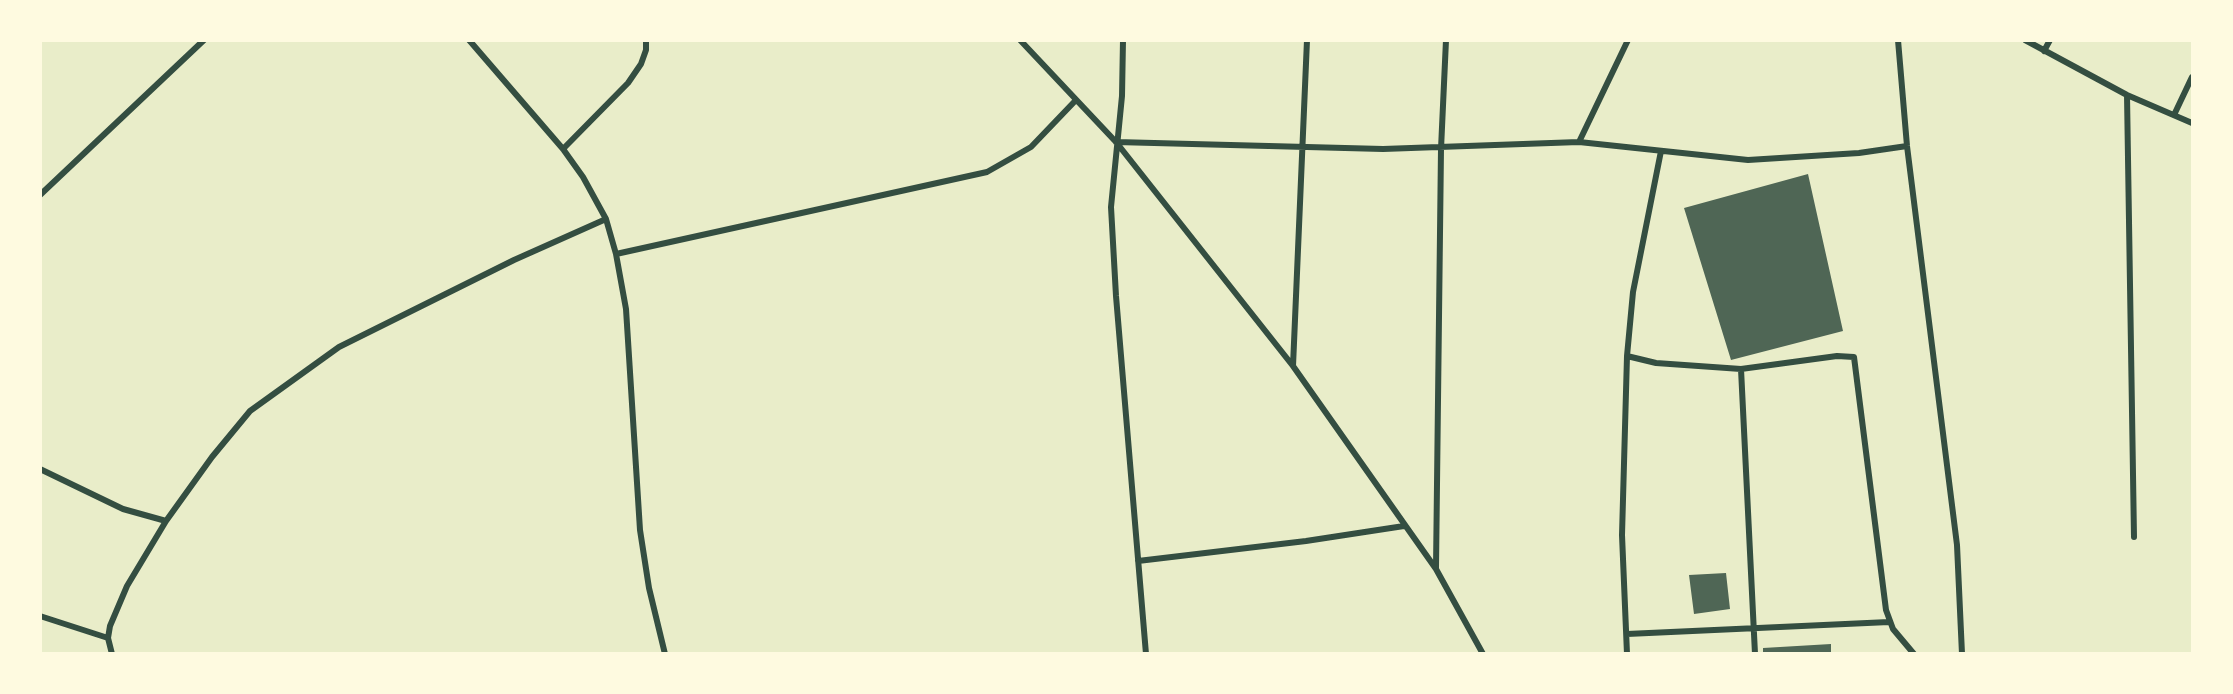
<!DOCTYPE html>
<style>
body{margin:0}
#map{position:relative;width:2233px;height:694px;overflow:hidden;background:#e9edc9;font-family:Jost,sans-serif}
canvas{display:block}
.frame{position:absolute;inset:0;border:42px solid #fefae0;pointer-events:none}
</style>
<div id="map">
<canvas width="2233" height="694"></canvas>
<div class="frame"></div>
</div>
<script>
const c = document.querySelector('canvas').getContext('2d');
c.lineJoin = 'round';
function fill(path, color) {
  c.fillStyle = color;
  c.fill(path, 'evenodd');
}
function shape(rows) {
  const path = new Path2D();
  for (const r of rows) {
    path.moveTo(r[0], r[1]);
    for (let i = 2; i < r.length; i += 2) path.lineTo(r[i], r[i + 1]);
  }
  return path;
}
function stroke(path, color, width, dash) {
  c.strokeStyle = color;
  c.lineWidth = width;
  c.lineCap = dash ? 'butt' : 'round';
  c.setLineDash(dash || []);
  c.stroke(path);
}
const building = shape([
 [1808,174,1843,331,1731,360,1684,208],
 [1726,573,1730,609,1694,614,1689,575],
 [1831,644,1831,654,1763,654,1763,648]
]);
const minor = shape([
 [469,40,563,149,583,177,606,219,616,254,626,309,640,530,649,588,665,654],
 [1020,40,1116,142,1293,366,1436,569,1483,654],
 [1123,40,1122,96,1111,207,1116,296,1146,654],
 [1898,40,1907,146,1957,545,1962,654],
 [2025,40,2127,95,2192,123],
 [2044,51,2050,40],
 [2127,95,2134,537],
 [2174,115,2192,77],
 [1116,142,1383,149,1579,142,1748,160,1859,153,1907,146],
 [1579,142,1628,40],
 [563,149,628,83,641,64,646,50,646,40],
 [40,195,204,40],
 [616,254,987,172,1031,147,1076,100],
 [1627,356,1656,363,1741,369,1837,356,1854,357,1886,610,1893,629,1914,654],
 [1293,366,1307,40],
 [1741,369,1755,654],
 [40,469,123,509,166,521],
 [1138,561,1306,541,1404,526],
 [1436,568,1441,149,1446,40],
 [40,616,108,638],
 [1627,634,1889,622],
 [112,654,108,638,110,626,127,586,166,521,212,457,250,411,339,347,514,260,606,219],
 [1627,654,1622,535,1627,356,1633,292,1661,151]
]);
fill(building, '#4f6655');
stroke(minor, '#344e41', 6);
</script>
